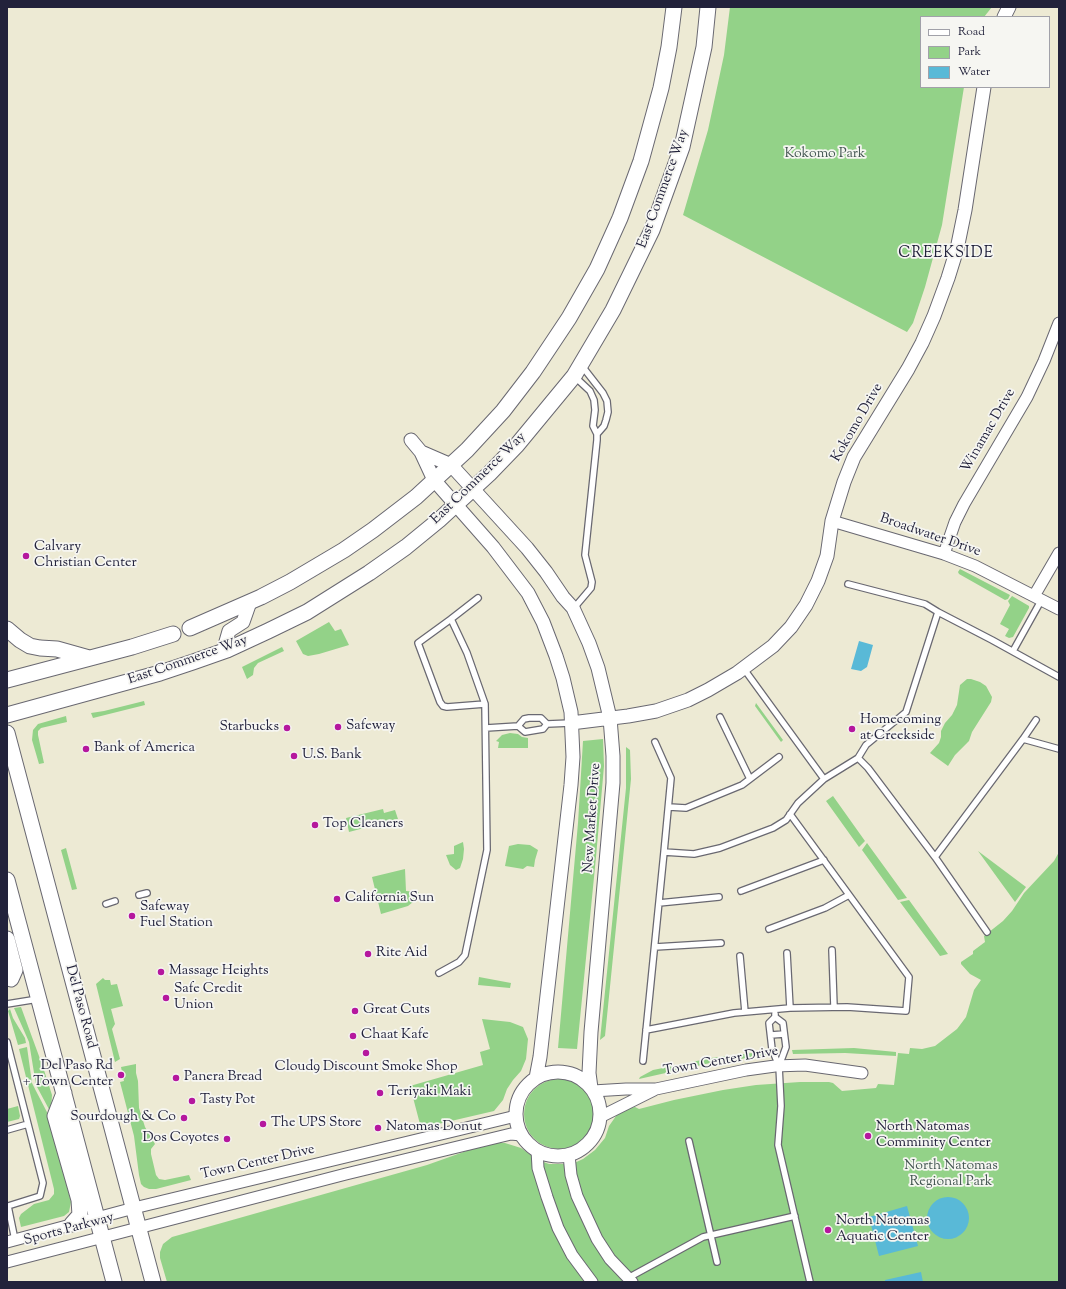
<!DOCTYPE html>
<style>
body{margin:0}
#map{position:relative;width:1066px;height:1289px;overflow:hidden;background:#edead4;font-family:"Sorts Mill Goudy",serif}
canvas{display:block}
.frame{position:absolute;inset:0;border:8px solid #22223b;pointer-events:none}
.legend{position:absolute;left:920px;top:16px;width:130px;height:72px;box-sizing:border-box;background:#f6f6f2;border:1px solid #a1a1a9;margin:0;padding:5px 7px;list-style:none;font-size:12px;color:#22223b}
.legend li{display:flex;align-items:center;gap:8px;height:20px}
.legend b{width:20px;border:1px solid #a1a1a9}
</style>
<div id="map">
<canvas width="1066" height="1289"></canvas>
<div class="frame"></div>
<ul class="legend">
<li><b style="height:5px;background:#fff"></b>Road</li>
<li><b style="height:11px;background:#93d288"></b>Park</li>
<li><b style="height:11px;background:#59b9d7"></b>Water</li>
</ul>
</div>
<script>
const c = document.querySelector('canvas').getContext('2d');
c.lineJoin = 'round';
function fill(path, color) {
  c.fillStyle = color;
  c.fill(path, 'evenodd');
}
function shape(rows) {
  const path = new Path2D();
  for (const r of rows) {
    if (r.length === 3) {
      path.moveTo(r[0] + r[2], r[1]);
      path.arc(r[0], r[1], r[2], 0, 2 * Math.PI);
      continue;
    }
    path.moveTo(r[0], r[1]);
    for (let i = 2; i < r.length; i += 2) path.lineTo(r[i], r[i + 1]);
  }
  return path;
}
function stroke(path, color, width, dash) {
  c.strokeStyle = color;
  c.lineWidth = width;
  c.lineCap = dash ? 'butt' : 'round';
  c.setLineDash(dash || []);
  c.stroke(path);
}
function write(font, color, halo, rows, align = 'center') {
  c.font = font + ' "Sorts Mill Goudy",serif';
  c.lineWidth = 3.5;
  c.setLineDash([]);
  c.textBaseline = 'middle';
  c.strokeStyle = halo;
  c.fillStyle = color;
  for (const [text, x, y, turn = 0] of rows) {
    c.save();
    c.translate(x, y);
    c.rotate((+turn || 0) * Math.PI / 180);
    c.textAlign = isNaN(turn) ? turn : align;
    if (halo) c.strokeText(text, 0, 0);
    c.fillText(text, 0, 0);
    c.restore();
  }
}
const green = shape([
 [730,7,992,7,984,17,921,17,921,87,964,87,942,225,925,287,913,323,907,332,683,215,708,130,724,55],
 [960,569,1010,595,1008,599,1005,600,959,574,958,572],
 [1012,596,1029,606,1029,608,1013,637,1009,638,1005,636,1009,629,1000,624,1010,605,1008,601],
 [329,622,335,631,341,629,349,645,319,654,308,656,303,654,296,641],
 [282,647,284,651,258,663,254,668,253,675,247,679,242,667],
 [967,679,971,679,980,682,986,686,992,697,991,702,972,732,969,741,955,755,948,766,930,753,939,743,941,737,941,731,945,723,952,715,957,705,960,685],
 [144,701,145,705,93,718,91,713,104,711],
 [756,703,783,740,781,742,755,706],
 [66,716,67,722,41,728,38,731,38,735,44,763,39,764,32,740,33,730,38,724],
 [510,733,518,734,522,737,528,738,528,748,498,748,499,742,496,741,502,735],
 [603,739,604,766,596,857,577,1049,558,1048,578,823,583,741],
 [626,747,630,750,631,779,605,1036,600,1040,626,788],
 [833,796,865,841,859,847,826,801],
 [383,809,384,813,395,810,398,819,349,832,346,818],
 [463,842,464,849,463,859,460,868,456,870,450,865,446,855,454,854,454,846],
 [867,843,907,898,898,900,862,850],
 [518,844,530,845,538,850,535,860,534,867,527,866,523,869,505,866,509,846],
 [66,848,77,889,72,890,61,850],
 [978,851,1026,887,1015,902],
 [1059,852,1059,1282,167,1282,160,1258,160,1252,163,1244,172,1237,427,1165,472,1149,497,1143,505,1143,521,1148,538,1160,549,1164,572,1164,583,1159,595,1150,605,1138,609,1126,616,1116,621,1112,630,1108,635,1107,639,1109,674,1100,723,1090,756,1085,800,1082,829,1082,833,1083,842,1091,876,1088,878,1084,894,1085,898,1053,909,1054,910,1048,922,1049,935,1046,957,1029,966,1017,974,990,981,980,970,974,961,964,961,962,973,954,973,951,985,942,984,936,1003,921,1012,911,1024,893,1054,861],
 [405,869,406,891,419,892,418,898,408,906,381,914,372,877],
 [909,900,948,954,940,956,900,902],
 [479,977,511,983,510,988,478,985],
 [103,978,105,980,110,980,111,985,117,984,123,1006,111,1009,115,1024,112,1029,120,1059,115,1062,96,984],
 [21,1007,43,1067,52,1095,51,1113,36,1085,29,1042,14,1008],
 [10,1009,13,1018,25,1038,26,1043,18,1045,8,1011],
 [482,1019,510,1022,523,1027,528,1039,526,1059,521,1071,513,1080,507,1089,503,1100,494,1111,421,1128,410,1086,483,1065,480,1052,490,1049],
 [27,1047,32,1083,36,1091,49,1116,71,1202,69,1212,64,1216,21,1227,19,1218,21,1214,34,1204,49,1200,54,1194,54,1189,19,1049],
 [854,1048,896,1052,896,1056,845,1053,793,1054,792,1050],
 [769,1051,769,1055,710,1063,639,1079,640,1077,653,1070,663,1068,711,1058],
 [136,1064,136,1073,138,1081,139,1108,145,1127,155,1144,151,1149,151,1154,156,1175,159,1179,165,1180,189,1175,191,1180,156,1189,149,1189,144,1187,141,1184,139,1175,134,1136,120,1082,124,1081,121,1067],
 [559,1114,35],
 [18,1106,20,1116,19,1119,7,1122,7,1109]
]);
const water = shape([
 [859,641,873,645,867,667,861,671,851,669],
 [948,1218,21],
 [907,1206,918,1246,879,1256,869,1217],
 [921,1272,923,1282,885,1282,885,1280]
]);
const service = shape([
 [582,366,603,393,607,401,608,412,606,420,604,426,597,434],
 [574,608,591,588,592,582,585,555,597,440,597,434,593,426,595,410,594,400,590,391,574,376],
 [938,612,992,640,1059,677],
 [451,619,478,598],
 [1013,651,1042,599],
 [744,669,824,779,858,758,866,745,906,712,938,612,925,604,848,584],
 [720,717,750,779],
 [547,724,543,729,525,732,518,726,524,719,529,718,541,718,547,724,571,723],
 [486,728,518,726],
 [1023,739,1036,720],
 [655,742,671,778,664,852],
 [858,758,868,768,935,857,1023,739,1059,749],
 [669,807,686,808,742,785,779,757],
 [935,857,987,932],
 [741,891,824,860],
 [139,895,147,893],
 [659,903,719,897],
 [106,904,115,901],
 [769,929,825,908,849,895],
 [655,947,721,943],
 [832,950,834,1007],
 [787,953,790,1008],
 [740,956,745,1012],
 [439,973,459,962,465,955,487,850,485,704,467,653,451,619,418,643,440,702,443,706,447,707,485,704],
 [7,1004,38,999],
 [775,1014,775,1017,769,1023,772,1049,779,1066],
 [775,1017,783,1023,786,1047,779,1066,781,1106,778,1145,810,1282],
 [646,1030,734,1013,790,1008,847,1007,906,1011,909,977,790,814],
 [771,1035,784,1034],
 [7,1042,43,1183,40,1196,8,1206,15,1240],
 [643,1061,664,852,694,854,720,848,773,828,786,820,798,803,824,779],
 [7,1130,28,1124],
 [689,1141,717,1262],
 [628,1278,703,1237,795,1216]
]);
const minor = shape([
 [832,521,944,554,975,566,1059,609],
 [944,554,955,522,964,504,1027,397,1044,361,1059,323],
 [1034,596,1059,553],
 [593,1091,626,1089,656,1089,746,1070,775,1066,805,1065,862,1073],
 [600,1117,654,1090],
 [537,1150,538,1168,547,1197,558,1228,572,1255,592,1282],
 [569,1155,571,1175,577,1196,597,1239,610,1259,632,1282],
 [7,1242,134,1208,516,1116],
 [7,1262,346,1174,511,1134,521,1135]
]);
const tertiary = shape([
 [1004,17,1009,7],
 [411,440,421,452,434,480,493,547,528,593,543,622,556,656,563,678,571,712,573,757,571,785,540,1057,536,1078],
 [421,452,451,465,527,548,546,572,563,597,573,608,589,643,598,668,610,718,613,756,613,783,591,1032,589,1073,591,1088],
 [227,650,225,645,229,631,243,622,250,602],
 [571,723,628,716,656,711,688,700,708,690,737,673,773,646,791,627,806,605,818,581,827,556,832,521,844,482,854,457,908,369,922,343,934,316,948,278,957,249,965,210,984,87],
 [558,1114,42]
]);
const secondary = shape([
 [190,628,261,597,290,582,344,550,373,530,416,497,467,450,503,411,533,372,569,318,597,269,620,218,641,161,661,88,669,47,674,7],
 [7,629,20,640,30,646,40,648,57,649,89,658],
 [7,680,132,647,173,634],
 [7,715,160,673,193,662,227,650,268,631,307,612,369,573,406,547,439,520,489,474,517,445,574,376,613,310,652,230,682,147,704,47,708,7],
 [7,733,153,1282],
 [7,880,114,1282],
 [7,939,15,970,11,979],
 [64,1093,55,1116,79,1200,80,1215,72,1224]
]);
const markers = [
 [26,556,4,"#b5179e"],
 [338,727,4,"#b5179e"],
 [287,728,4,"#b5179e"],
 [852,729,4,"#b5179e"],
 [86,749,4,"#b5179e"],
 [294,756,4,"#b5179e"],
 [315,825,4,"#b5179e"],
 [337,899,4,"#b5179e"],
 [132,916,4,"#b5179e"],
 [368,954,4,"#b5179e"],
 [161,972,4,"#b5179e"],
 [166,998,4,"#b5179e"],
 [355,1011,4,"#b5179e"],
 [353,1036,4,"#b5179e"],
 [366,1053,4,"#b5179e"],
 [121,1075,4,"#b5179e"],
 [176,1078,4,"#b5179e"],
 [380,1093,4,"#b5179e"],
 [192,1101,4,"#b5179e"],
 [184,1118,4,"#b5179e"],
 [263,1124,4,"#b5179e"],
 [378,1128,4,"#b5179e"],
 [868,1136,4,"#b5179e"],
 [227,1139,4,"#b5179e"],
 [828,1230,4,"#b5179e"]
];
const parkNames = [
 ["Kokomo Park",825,155],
 ["North Natomas",951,1167],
 ["Regional Park",951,1183]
];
const streetNames = [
 ["East Commerce Way",664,189,-70],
 ["Kokomo Drive",858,423,-60],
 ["Winamac Drive",989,431,-60],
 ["East Commerce Way",479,479,-44],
 ["Broadwater Drive",930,536,19],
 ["East Commerce Way",188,661,-19],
 ["New Market Drive",593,818,-86],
 ["Del Paso Road",80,1007,75],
 ["Town Center Drive",721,1062,-10],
 ["Town Center Drive",258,1163,-13],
 ["Sports Parkway",69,1230,-15]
];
const poiNames = [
 ["Calvary",34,548],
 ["Christian Center",34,564],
 ["Homecoming",860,721],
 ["at Creekside",860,737],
 ["Safeway",346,727],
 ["Starbucks",279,728,"right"],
 ["Bank of America",94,749],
 ["U.S. Bank",302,756],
 ["Top Cleaners",323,825],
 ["California Sun",345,899],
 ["Safeway",140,908],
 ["Fuel Station",140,924],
 ["Rite Aid",376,954],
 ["Massage Heights",169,972],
 ["Safe Credit",174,990],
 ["Union",174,1006],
 ["Great Cuts",363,1011],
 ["Chaat Kafe",361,1036],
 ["Del Paso Rd",113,1067,"right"],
 ["+ Town Center",113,1083,"right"],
 ["Cloud9 Discount Smoke Shop",366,1068,"center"],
 ["Panera Bread",184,1078],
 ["Teriyaki Maki",388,1093],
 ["Tasty Pot",200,1101],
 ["Sourdough & Co",176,1118,"right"],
 ["The UPS Store",271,1124],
 ["Natomas Donut",386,1128],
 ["North Natomas",876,1128],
 ["Comminity Center",876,1144],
 ["Dos Coyotes",219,1139,"right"],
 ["North Natomas",836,1222],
 ["Aquatic Center",836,1238]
];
const neighbourhoodNames = [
 ["CREEKSIDE",946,254]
];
fill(green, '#93d288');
fill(water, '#59b9d7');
stroke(service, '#696871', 8);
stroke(minor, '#696871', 13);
stroke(tertiary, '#696871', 15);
stroke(secondary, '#696871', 17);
stroke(service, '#fff', 5.5);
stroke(minor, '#fff', 11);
stroke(tertiary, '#fff', 13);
stroke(secondary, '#fff', 15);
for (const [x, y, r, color] of markers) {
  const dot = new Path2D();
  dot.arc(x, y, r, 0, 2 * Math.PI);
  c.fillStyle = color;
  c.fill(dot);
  stroke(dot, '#f6f6f2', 1.5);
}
write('14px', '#445752', '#f6f6f2', parkNames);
write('14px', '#22223b', '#f6f6f2', streetNames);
write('14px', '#22223b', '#f6f6f2', poiNames, 'left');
c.letterSpacing = '1px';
write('15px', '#22223b', '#f6f6f2', neighbourhoodNames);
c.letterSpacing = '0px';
</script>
